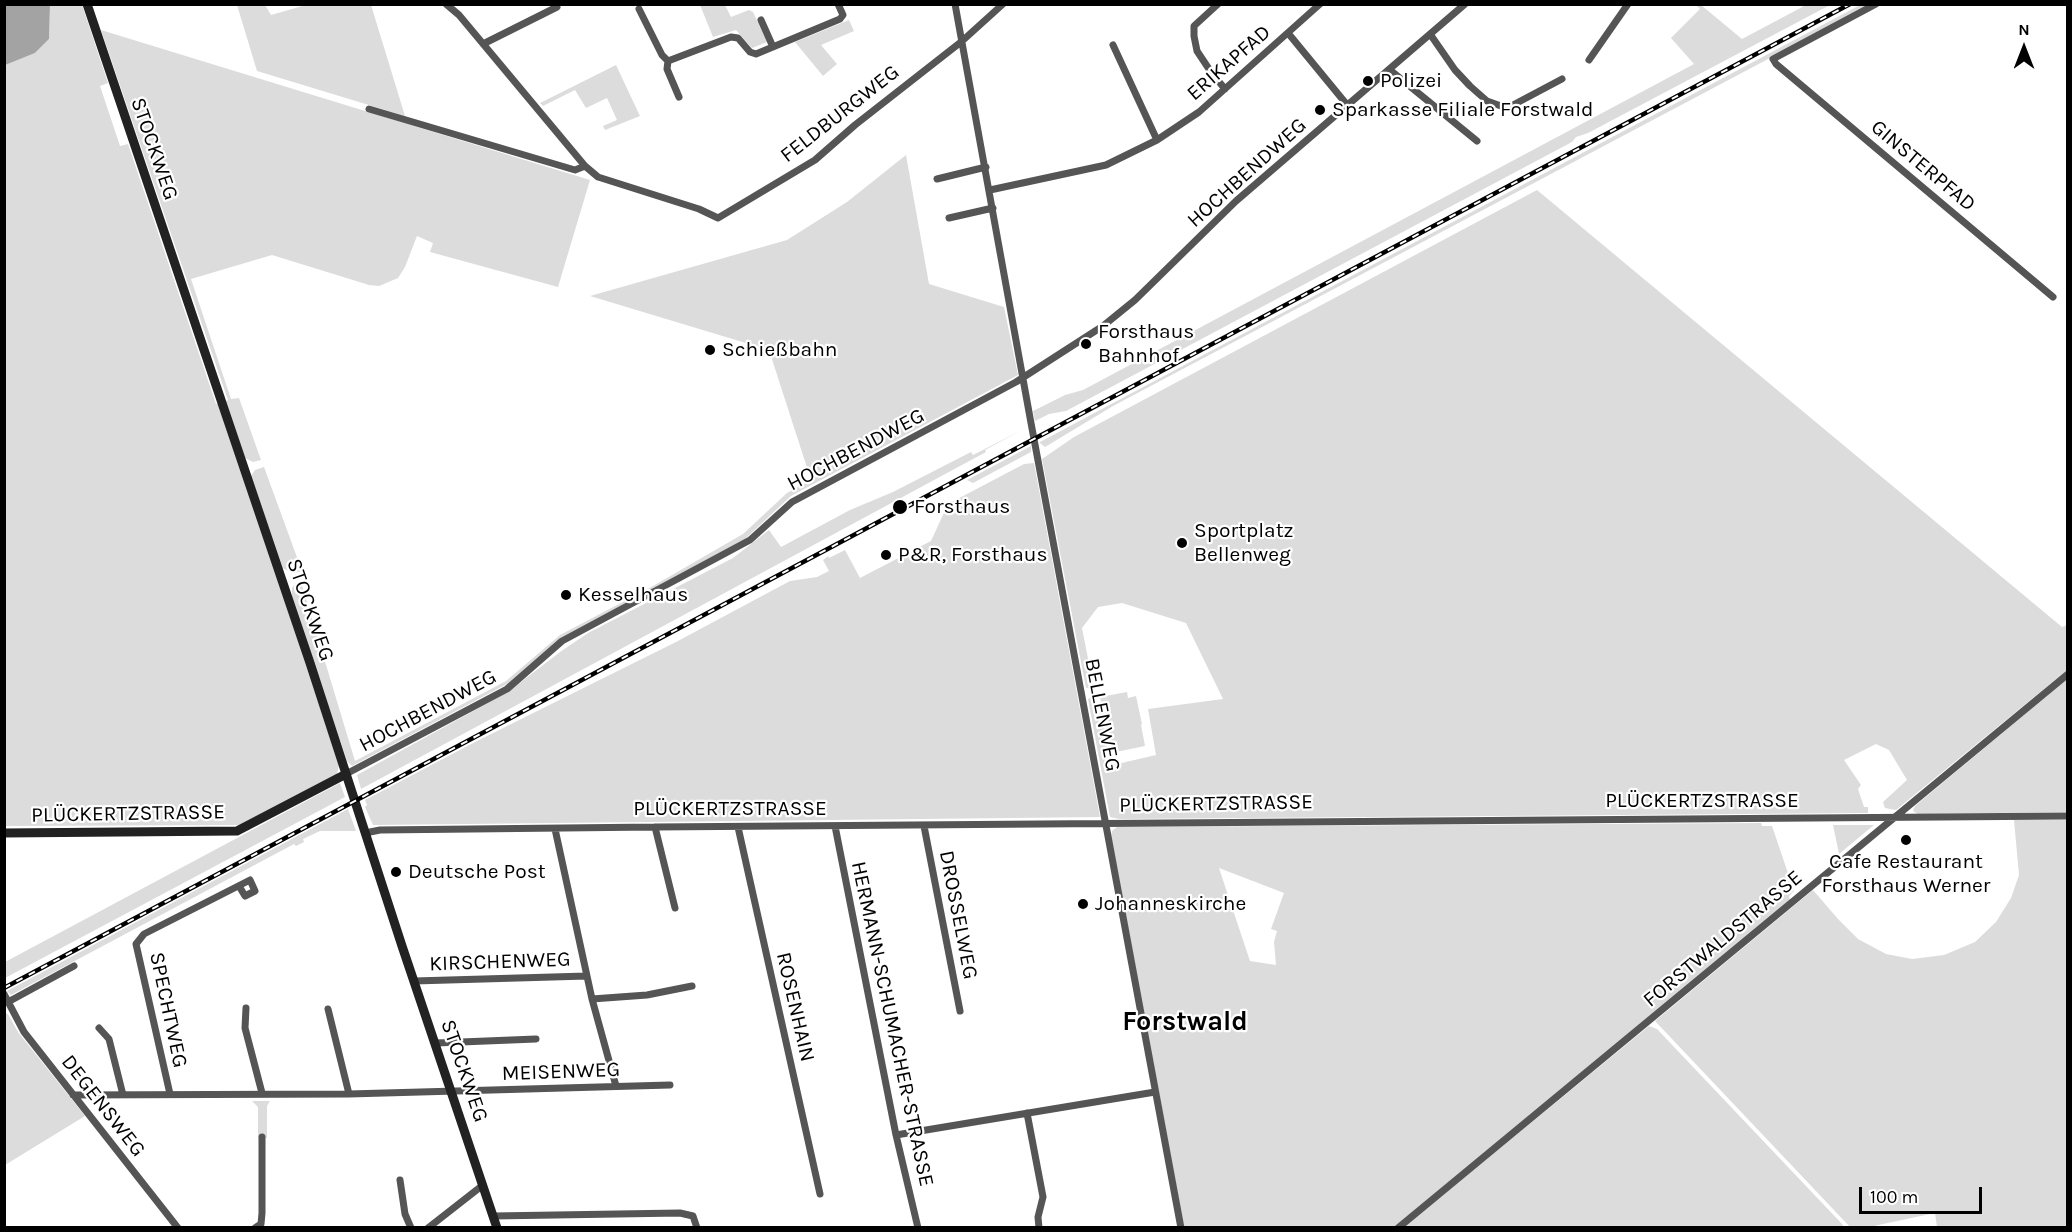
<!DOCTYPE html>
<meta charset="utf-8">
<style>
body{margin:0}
#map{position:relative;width:2072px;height:1232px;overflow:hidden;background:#fff;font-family:Karla,sans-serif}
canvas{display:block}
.frame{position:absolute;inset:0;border:6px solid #000;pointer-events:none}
.north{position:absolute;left:1994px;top:18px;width:60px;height:60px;-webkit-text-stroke:4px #fff;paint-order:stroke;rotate:0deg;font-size:16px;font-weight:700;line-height:24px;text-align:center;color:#000}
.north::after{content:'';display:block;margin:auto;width:21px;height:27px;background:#000;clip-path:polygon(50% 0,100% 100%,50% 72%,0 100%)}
.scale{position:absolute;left:1859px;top:1187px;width:123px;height:27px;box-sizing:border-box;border:3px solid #000;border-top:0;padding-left:8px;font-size:18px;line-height:21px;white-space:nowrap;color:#000;-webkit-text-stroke:4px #fff;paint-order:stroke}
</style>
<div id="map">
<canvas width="2072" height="1232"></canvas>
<div class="frame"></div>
<div class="north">N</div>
<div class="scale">100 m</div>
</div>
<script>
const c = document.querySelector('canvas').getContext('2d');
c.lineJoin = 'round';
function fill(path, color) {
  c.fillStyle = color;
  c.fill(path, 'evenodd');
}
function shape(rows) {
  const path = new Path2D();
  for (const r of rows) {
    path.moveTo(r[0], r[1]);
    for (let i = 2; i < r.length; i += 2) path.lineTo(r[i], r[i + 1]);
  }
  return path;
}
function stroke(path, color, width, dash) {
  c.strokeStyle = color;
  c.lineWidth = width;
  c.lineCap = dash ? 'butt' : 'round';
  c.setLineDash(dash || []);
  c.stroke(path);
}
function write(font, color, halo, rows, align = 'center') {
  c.font = font + ' Karla,sans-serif';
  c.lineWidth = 4.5;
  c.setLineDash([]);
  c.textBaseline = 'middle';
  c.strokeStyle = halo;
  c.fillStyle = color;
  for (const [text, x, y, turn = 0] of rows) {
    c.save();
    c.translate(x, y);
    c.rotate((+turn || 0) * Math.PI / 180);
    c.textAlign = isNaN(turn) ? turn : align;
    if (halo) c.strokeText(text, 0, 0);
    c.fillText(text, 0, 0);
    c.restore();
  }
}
const green = shape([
 [50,5,82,5,108,83,100,86,120,146,128,144,216,404,219,403,339,765,337,774,240,825,5,826,4,65,35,53,49,39],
 [237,5,265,5,271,15,306,5,371,5,405,116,257,71],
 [700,5,725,5,731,17,749,10,753,12,767,42,752,48,736,30,713,37],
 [1696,5,1701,5,1742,39,1806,5,1830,5,1588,133,1576,137,1572,142,1066,411,1049,414,1035,421,1033,411,1065,395,1083,390,1694,64,1671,38,1700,9],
 [1860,5,1870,5,1113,406,1045,447,1040,443,1040,442],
 [849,20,854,31,821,45,837,64,823,76,795,42],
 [101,30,590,180,558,287,430,252,433,243,417,236,405,267,398,278,379,286,369,285,272,255,191,279,231,399,239,398,261,460,253,462,245,458,226,401,228,400],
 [616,65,640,116,605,130,603,126,617,120,607,98,586,108,575,90,543,106,540,103],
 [906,155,929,284,1004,307,1018,375,791,496,745,539,560,638,507,684,352,766,347,761,292,598,292,588,296,583,301,582,355,761,506,681,560,635,653,586,743,534,787,493,811,480,769,350,590,296,787,240,847,202],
 [1537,190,2062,627,2067,625,2067,670,1896,810,1885,808,1883,802,1907,780,1889,750,1876,744,1844,760,1861,785,1858,789,1864,807,1868,807,1868,813,1119,819,1110,817,1088,699,1095,695,1098,709,1102,708,1100,697,1127,692,1128,698,1136,696,1142,724,1141,725,1145,746,1111,753,1113,765,1156,755,1148,709,1223,699,1186,623,1122,603,1098,607,1082,628,1094,689,1086,688,1042,459,1074,437],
 [1022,430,985,450,986,452,361,789,357,775,508,692,560,652,588,633,733,558,769,530,781,547,850,510,893,492,971,452,973,455],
 [1031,446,1031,452,973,483,967,480],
 [1034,463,1100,817,373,825,365,807,367,805,365,800,477,741,676,642,790,581,817,577,829,571,823,560,828,556,829,558,845,550,860,578,931,541,948,504,1024,464],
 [264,467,302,571,294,573,282,568,251,476,255,470],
 [2067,679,2067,812,1918,814,1913,811,1915,806],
 [340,783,345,797,5,978,5,962],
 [348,809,356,831,320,831,303,839,304,842,296,846,294,844,11,995,7,991],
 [2014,820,2067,820,2067,1227,1937,1227,1935,1213,1869,1227,1850,1227,1655,1021,1813,890,1838,919,1858,939,1886,954,1912,959,1944,955,1975,942,1996,922,2011,898,2019,875],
 [1761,823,1762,826,1772,826,1794,891,1789,896,1790,900,1394,1227,1184,1227,1111,836,1112,831,1117,827],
 [1219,868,1284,893,1271,929,1277,931,1274,942,1276,965,1250,961],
 [1833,825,1874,825,1839,854],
 [5,1013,8,1014,18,1032,85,1116,5,1165],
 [1649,1026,1657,1029,1843,1225,1842,1227,1404,1227],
 [252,1101,270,1101,267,1106,267,1138,258,1138,258,1107]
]);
const water = shape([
 [5,4,50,5,49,39,35,53,5,65]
]);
const street = shape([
 [446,4,459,15,585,166,598,177,699,209,718,218,815,160,855,125,961,42,1003,4],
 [955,4,1031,423,1181,1228],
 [1218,4,1194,26,1194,36,1197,51,1211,72,1225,89],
 [1876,4,1773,59,1776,64,2053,297],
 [639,9,662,55,668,61,731,37,738,38,750,52,756,54,840,19,843,15,838,4],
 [761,20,773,47],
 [1288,33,1348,106],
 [1430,34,1455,70,1470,86,1487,101,1501,106,1513,105,1562,79],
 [483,44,557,7],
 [1113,45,1157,140],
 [1589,60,1628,4],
 [668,61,667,69,679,97],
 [1390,70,1477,141],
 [369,109,575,170,585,166],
 [937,179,986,167],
 [990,190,1106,165,1157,140,1199,112,1320,4],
 [949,218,993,208],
 [346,774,507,689,562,641,750,540,792,502,1016,382,1103,326,1135,300,1236,201,1465,4],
 [835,826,896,1135,918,1228],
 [924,826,960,1011],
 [655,827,675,908],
 [738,827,820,1194],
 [555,829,592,999,616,1086],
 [365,833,380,830,655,827,2068,816],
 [414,981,587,976],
 [4,994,24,1032,178,1228],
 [592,999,647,995,692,986],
 [8,1002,74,966],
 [246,1008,245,1028,262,1093],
 [328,1009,349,1094],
 [99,1028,109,1039,123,1095],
 [436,1043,536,1039],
 [170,1094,136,944,144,934,250,880,255,891,245,896,239,886],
 [73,1095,349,1094,670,1085],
 [1027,1113,1043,1197,1038,1217,1039,1228],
 [896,1135,1155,1092],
 [400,1180,405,1214,411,1228],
 [493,1216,680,1213,693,1216,697,1228],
 [255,1228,261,1224,262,1213,262,1137],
 [428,1228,483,1185],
 [1398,1228,2068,674]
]);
const secondary = shape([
 [87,4,310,663,402,946,497,1228],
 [4,833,237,831,346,774]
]);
const rail = shape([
 [4,988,1850,4]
]);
const markers = [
 [1368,81,6,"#000"],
 [1320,110,6,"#000"],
 [1086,344,6,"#000"],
 [710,350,6,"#000"],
 [900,507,8,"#000"],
 [1182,543,6,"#000"],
 [886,555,6,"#000"],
 [566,595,6,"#000"],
 [1906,840,6,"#000"],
 [396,872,6,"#000"],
 [1083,904,6,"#000"]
];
const streetNames = [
 ["ERIKAPFAD",1229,63,-41],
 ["FELDBURGWEG",840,114,-38],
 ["STOCKWEG",154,149,71],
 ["GINSTERPFAD",1923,166,40],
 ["HOCHBENDWEG",1247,173,-42],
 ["HOCHBENDWEG",856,450,-28],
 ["STOCKWEG",310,610,71],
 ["HOCHBENDWEG",428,711,-28],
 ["BELLENWEG",1102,715,79],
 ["PLÜCKERTZSTRASSE",1702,801],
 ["PLÜCKERTZSTRASSE",1216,804,-1],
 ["PLÜCKERTZSTRASSE",730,809],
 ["PLÜCKERTZSTRASSE",128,814,-1],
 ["DROSSELWEG",958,915,79],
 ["FORSTWALDSTRASSE",1723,939,-40],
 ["KIRSCHENWEG",500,962,-2],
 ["ROSENHAIN",795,1007,77],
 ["SPECHTWEG",168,1010,78],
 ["HERMANN-SCHUMACHER-STRASSE",892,1024,78],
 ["STOCKWEG",464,1071,71],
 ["MEISENWEG",561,1072,-2],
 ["DEGENSWEG",103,1106,52]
];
const poiNames = [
 ["Polizei",1380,81],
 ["Sparkasse Filiale Forstwald",1332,110],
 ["Forsthaus",1098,332],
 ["Bahnhof",1098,356],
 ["Schießbahn",722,350],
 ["Forsthaus",914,507],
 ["Sportplatz",1194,531],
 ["Bellenweg",1194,555],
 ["P&R, Forsthaus",898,555],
 ["Kesselhaus",578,595],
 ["Cafe Restaurant",1906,862,"center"],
 ["Forsthaus Werner",1906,886,"center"],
 ["Deutsche Post",408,872],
 ["Johanneskirche",1095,904]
];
const districtNames = [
 ["Forstwald",1185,1022]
];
fill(green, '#dcdcdc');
fill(water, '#a3a3a3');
stroke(street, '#555', 7);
stroke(secondary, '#222', 9);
stroke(rail, '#000', 4.5);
stroke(rail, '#fff', 2, [7]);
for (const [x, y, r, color] of markers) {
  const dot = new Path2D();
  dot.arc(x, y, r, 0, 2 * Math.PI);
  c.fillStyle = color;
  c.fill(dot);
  stroke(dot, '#fff', 2);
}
write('21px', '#000', '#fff', streetNames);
write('21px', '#000', '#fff', poiNames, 'left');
write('bold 27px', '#000', '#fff', districtNames);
</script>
